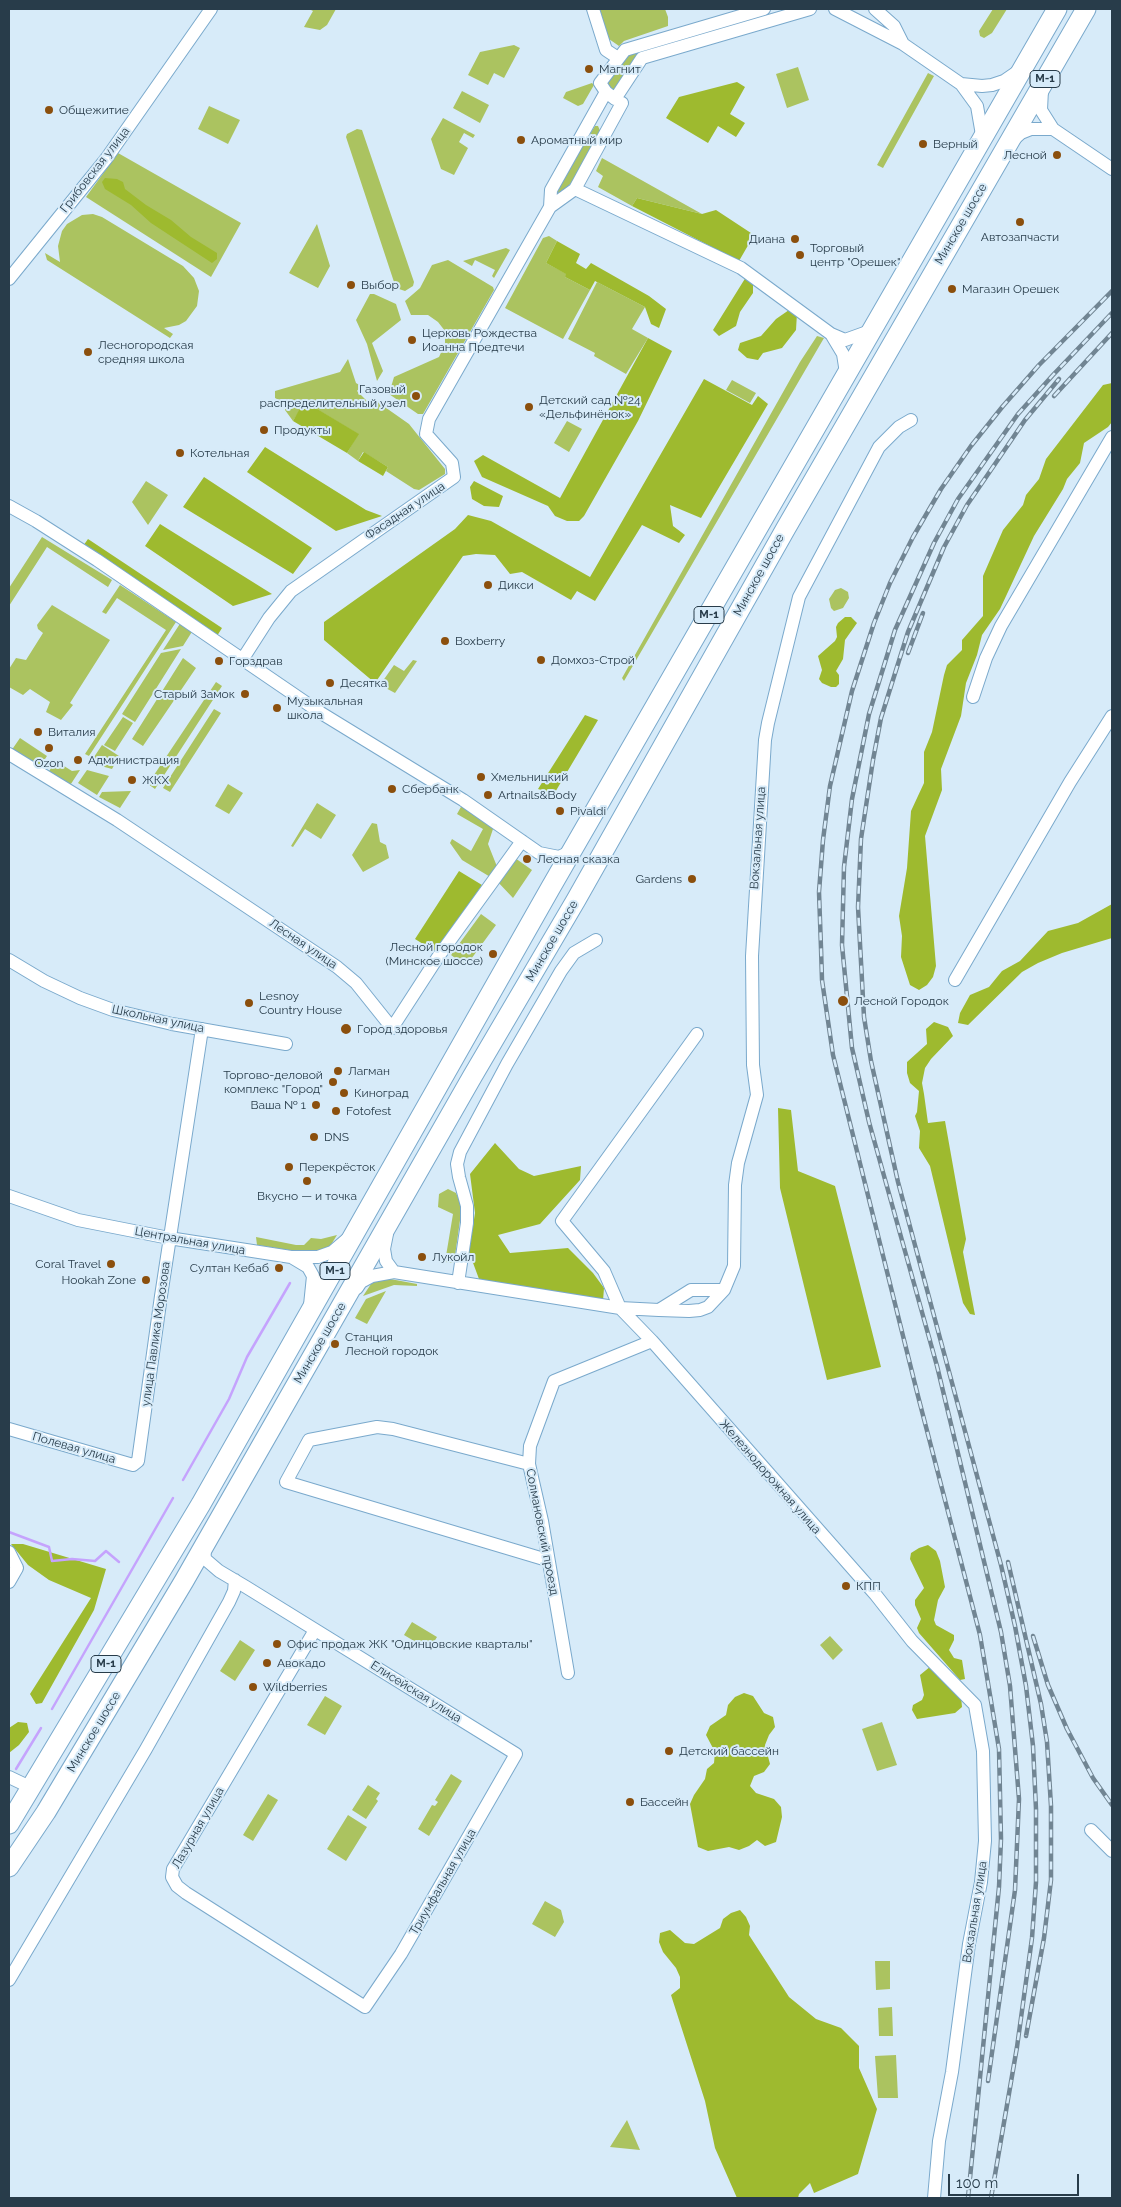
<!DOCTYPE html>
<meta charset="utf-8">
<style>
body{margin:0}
#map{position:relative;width:1121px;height:2207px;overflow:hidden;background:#d7ebf9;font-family:Raleway,sans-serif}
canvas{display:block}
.frame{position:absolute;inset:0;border:10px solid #283c4a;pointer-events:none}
.scale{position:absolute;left:948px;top:2174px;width:131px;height:22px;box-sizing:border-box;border:2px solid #283c4a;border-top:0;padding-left:6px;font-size:15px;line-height:18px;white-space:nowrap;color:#283c4a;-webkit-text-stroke:4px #d7ebf9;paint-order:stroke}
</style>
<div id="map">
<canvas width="1121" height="2207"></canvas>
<div class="frame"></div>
<div class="scale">100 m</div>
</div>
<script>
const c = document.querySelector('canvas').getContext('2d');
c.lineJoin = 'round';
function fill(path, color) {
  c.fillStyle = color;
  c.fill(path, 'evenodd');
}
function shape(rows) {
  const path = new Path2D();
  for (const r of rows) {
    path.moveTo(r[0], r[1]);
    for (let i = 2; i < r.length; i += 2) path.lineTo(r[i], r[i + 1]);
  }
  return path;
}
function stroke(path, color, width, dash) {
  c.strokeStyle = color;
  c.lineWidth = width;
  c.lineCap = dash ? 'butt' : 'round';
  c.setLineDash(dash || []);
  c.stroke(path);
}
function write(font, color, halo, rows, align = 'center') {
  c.font = font + ' Raleway,sans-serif';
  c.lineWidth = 4;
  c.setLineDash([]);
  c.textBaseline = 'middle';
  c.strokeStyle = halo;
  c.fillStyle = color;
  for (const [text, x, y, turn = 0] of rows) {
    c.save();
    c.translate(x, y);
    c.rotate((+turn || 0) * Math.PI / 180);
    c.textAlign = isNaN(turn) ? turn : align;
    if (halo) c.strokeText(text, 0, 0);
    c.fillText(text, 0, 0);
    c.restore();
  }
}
const green = shape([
 [309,9,336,9,327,25,320,30,304,27,313,11],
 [599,9,665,9,668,17,668,26,624,41,619,46,609,39],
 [993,9,1007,9,992,33,984,38,980,36,979,31],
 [736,20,738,27,640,55,615,93,605,82,627,52],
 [514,45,520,48,504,78,494,73,488,85,468,75,480,52],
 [798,67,809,100,787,108,776,74],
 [928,73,934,76,883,168,877,165],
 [592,83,594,85,583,104,578,106,563,98,566,92],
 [462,91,489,105,480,123,453,108],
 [209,106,240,120,228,144,198,129],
 [443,118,475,135,473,138,464,133,459,142,468,148,454,175,441,169,431,139],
 [595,126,598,126,601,133,576,177,565,190,556,194,556,188],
 [357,129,362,130,414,282,413,286,405,291,396,288,346,137,347,134],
 [118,153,241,223,211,277,86,197],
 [602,158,702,214,637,198,632,206,598,187,603,176,596,171],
 [93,214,102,217,183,266,194,278,199,291,197,306,186,321,179,325,164,328,173,334,170,338,47,260,45,253,60,262,58,246,62,231,67,224,82,215],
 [317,224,330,266,318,288,289,273],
 [549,236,557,241,546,263,567,274,565,277,590,290,563,339,505,308,543,238],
 [506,248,510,250,494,278,492,276,495,270,475,260,472,266,463,261],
 [448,260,493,287,494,290,423,414,418,414,389,394,394,377,439,357,445,344,445,331,438,322,428,315,411,315,405,301,420,288,432,265],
 [597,282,645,307,632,329,648,338,626,374,594,356,595,353,568,339],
 [370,294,374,294,396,304,401,320,372,343,383,371,377,381,367,344,356,320],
 [817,336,824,338,624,681,622,678,800,362],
 [348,359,356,383,361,386,357,391,367,401,372,398,409,424,445,469,445,474,419,490,414,489,386,471,388,467,363,452,358,461,347,453,358,434,305,402,293,421,285,410,287,404,275,398,275,391,340,372],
 [732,380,756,393,750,403,726,390],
 [567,421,582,429,569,452,554,443],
 [146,481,168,495,148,525,132,502],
 [42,537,112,580,108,587,47,547,9,606,9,588],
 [120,585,176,622,89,756,85,754,166,630,117,598,106,614,102,612],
 [841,588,848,592,849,598,843,608,834,611,831,608,829,599,835,590],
 [52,605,110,640,70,703,73,705,61,720,46,712,50,702,30,689,23,695,9,687,9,669,16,658,26,660,43,633,38,629,37,625],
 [183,619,195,627,183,646,163,650],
 [181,649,135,722,122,714,161,653],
 [183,658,196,668,143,746,132,739],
 [413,660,417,661,395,693,380,685,394,665,404,671],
 [216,682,222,686,155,789,148,784],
 [214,709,221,713,170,792,163,788],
 [123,717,133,723,115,751,104,745],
 [20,738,47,756,39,768,11,751],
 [102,745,119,756,112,769,90,763],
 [56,761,72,771,80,770,69,787,47,774],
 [87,770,109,776,97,795,78,783],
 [228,784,243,793,229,814,215,806],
 [131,791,120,808,99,797,102,792],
 [317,803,336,815,321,839,305,829,293,847,291,846],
 [462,805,494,826,488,844,498,869,492,878,462,860,450,843,452,839,471,851,483,829,457,814],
 [372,823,377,824,380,842,386,845,389,858,363,872,352,855],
 [515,858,532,870,513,898,496,880],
 [481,914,496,925,466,966,451,955],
 [448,1189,456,1193,462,1206,454,1263,445,1262,453,1214,438,1207,439,1194],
 [337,1235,329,1248,314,1254,257,1245,256,1237,296,1245,304,1245,311,1238,321,1239],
 [385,1278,417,1284,417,1286,394,1285,363,1296,373,1281],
 [386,1291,367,1324,355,1318,366,1299],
 [412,1622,437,1637,429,1650,404,1635],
 [830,1636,843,1650,833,1660,820,1645],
 [240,1640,255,1650,235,1681,220,1671],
 [325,1696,342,1706,325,1735,307,1725],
 [882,1722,897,1765,877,1771,862,1729],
 [451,1774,462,1781,429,1836,418,1829,432,1805,435,1806,438,1802,435,1800],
 [368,1785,380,1793,376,1799,378,1801,366,1819,352,1810],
 [268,1794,278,1800,253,1841,243,1835],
 [348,1815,367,1827,346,1861,327,1849],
 [545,1901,561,1910,564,1922,555,1937,532,1924],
 [875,1961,890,1961,890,1989,876,1990],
 [892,2007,893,2036,879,2036,878,2008],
 [896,2055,898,2098,878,2098,875,2056],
 [627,2120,640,2150,610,2147]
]);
const forest = shape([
 [737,82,745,87,730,114,745,123,736,137,718,126,708,143,666,118,679,97],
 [105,178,117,179,123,182,125,189,146,205,171,220,191,237,217,253,217,259,212,263,151,223,131,205,105,189,102,182],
 [637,198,702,214,716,210,754,235,739,261,632,206],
 [557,241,580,254,576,263,586,269,591,263,649,296,666,309,659,328,651,324,645,307,595,281,590,290,565,277,566,274,546,263],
 [746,277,753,281,753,293,740,312,736,326,719,336,713,330],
 [789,310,797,313,796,330,782,348,763,353,758,360,747,358,738,350,740,343,761,336,776,319],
 [648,338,672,351,638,421,584,516,579,521,567,521,555,516,548,506,482,477,474,461,483,455,560,498],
 [704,379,752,405,758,396,768,404,701,518,670,505,673,526,685,535,679,543,642,525,595,601,577,591,571,600,522,572,510,574,495,555,476,554,463,556,375,683,324,640,324,622,455,529,468,515,491,521,590,577],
 [1112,383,1112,422,1108,427,1084,443,1080,463,1067,479,1063,489,1034,536,1000,609,982,635,977,655,966,683,961,716,941,769,942,790,925,836,936,966,933,977,927,985,919,990,910,985,901,957,902,936,899,916,907,868,911,811,924,783,924,752,932,732,944,675,947,665,962,650,962,640,983,616,983,576,1003,530,1023,505,1026,495,1039,479,1046,459,1103,385],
 [304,401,359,434,347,453,293,421],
 [265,447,366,510,382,516,336,531,247,472],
 [364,452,388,467,383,476,358,461],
 [204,477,312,548,293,574,183,507],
 [474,481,503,496,499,507,484,506,472,499,470,487],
 [160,524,272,594,233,606,145,546],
 [88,539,222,628,217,636,83,546],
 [845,617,851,617,857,623,845,640,843,659,836,671,839,675,839,684,836,687,831,687,822,683,819,679,822,670,818,656,835,641,837,637,836,627,838,623],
 [585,715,598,720,554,794,538,789],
 [459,871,482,885,436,952,415,939],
 [1112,904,1112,938,1062,953,1038,963,1022,972,968,1025,958,1023,960,1013,970,995,989,987,1002,971,1020,961,1048,931,1078,923],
 [934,1022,948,1027,953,1036,931,1059,925,1068,922,1083,924,1094,928,1123,945,1121,966,1239,963,1252,975,1315,970,1314,963,1303,930,1166,919,1148,920,1131,915,1116,917,1112,919,1091,910,1083,907,1073,907,1062,927,1044,926,1029],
 [778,1108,791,1110,798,1171,835,1186,881,1367,827,1380,780,1188],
 [495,1143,519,1169,534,1176,581,1166,580,1180,540,1224,498,1235,510,1253,568,1248,593,1273,604,1288,603,1301,479,1279,469,1252,475,1213,470,1174],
 [11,1544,23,1544,106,1569,94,1610,42,1703,36,1704,30,1694,91,1598,49,1580,28,1565],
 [928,1545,936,1551,940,1561,945,1587,938,1600,934,1620,936,1625,954,1635,954,1640,949,1650,954,1658,962,1660,965,1679,960,1680,919,1633,917,1628,921,1619,915,1605,915,1600,924,1588,910,1559,911,1553,919,1548],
 [931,1666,961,1696,962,1707,955,1713,917,1719,912,1710,913,1705,922,1700,924,1695,920,1675],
 [744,1693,753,1696,764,1713,773,1717,775,1727,769,1735,765,1745,770,1764,764,1772,754,1776,750,1786,756,1793,774,1799,781,1807,782,1817,776,1842,765,1846,757,1840,749,1846,739,1850,729,1847,708,1851,698,1847,690,1804,694,1795,705,1779,707,1769,714,1763,715,1752,706,1735,710,1726,726,1715,728,1705,735,1697],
 [18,1722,27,1723,29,1732,19,1745,9,1753,9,1728],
 [740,1910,746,1917,750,1926,749,1935,789,1997,816,2019,841,2028,859,2046,859,2068,877,2109,858,2174,814,2193,810,2183,799,2194,798,2198,737,2198,715,2148,705,2101,671,1995,680,1988,680,1977,676,1968,663,1952,659,1942,660,1933,670,1930,685,1943,694,1944,720,1928,723,1919,731,1913]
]);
const stream = shape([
 [183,1480,229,1399,247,1357,290,1283],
 [9,1532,49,1547,52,1561,72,1559,95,1561,106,1551,119,1562],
 [52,1709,173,1498],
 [16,1769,41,1728]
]);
const minor = shape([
 [593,9,606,50,618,58],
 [764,9,625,50,600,83,606,92,615,99,642,58,810,9],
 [835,9,903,44,961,84,977,106,982,135],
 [875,9,894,26,903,44],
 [961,84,982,86,992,85,1004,81,1020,70],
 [1042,90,1041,110,1053,129,1112,169],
 [1013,140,1021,133,1031,129,1053,129],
 [575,189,741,268,831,334,845,340,870,331],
 [550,207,551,190,606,92],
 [9,279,106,159,211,9],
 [831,334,843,354,846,373],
 [9,506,36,521,97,560,321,713,463,800,539,853,559,857,572,851],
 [242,660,269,618,291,591,454,477,452,463,426,434,429,419,550,207,575,189,622,103],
 [973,697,986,658,1001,626,1112,437],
 [9,754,117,820,337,967,356,983,392,1028,438,957,522,841],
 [9,960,44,981,80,998,113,1010,172,1024,286,1044],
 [955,980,1070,782,1112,716],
 [697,1034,562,1221,604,1271,620,1308,652,1341,875,1594,912,1641,975,1705,983,1751,985,1841,981,1882,969,1944,952,2072,939,2141,934,2198],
 [9,1196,78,1220,169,1238,291,1257,318,1257,332,1252,346,1240],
 [387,1234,384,1249,386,1261,394,1272],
 [293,1258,308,1267,313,1276,310,1305],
 [458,1283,467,1223,467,1206,459,1177,457,1164,460,1152,507,1064,561,971,574,953,596,940],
 [357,1288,361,1282,372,1276,394,1272,620,1308,659,1310,689,1311,700,1310,708,1307,724,1290,691,1290,659,1310],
 [724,1290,734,1266,735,1185,738,1163,757,1095,753,1065,752,956,765,740,768,723,799,597,879,447,899,427,911,420],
 [9,1429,133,1465,138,1461,161,1296,202,1029],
 [529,1464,393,1429,377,1427,309,1440,286,1482,547,1560],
 [204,1546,205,1559,219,1571,246,1587,516,1754,401,1954,365,2007,186,1893,177,1886,172,1877,173,1869,315,1630],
 [9,1552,17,1568,9,1582],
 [568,1673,542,1521,529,1464,530,1446,554,1381,652,1341],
 [9,1777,32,1788],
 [1091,1830,1112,1851],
 [9,1980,146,1749,229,1602,234,1591,235,1580]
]);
const highway = shape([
 [9,1824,201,1504,551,887,1057,9],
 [9,1867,46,1812,184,1581,472,1077,576,900,786,528,1086,9]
]);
const rail = shape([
 [1054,396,1112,333],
 [908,653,923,613],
 [1008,1562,1041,1704,1047,1742,1051,1806,1051,1880,1044,1938,1026,2036],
 [1033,1636,1048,1685,1067,1729,1093,1778,1112,1805],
 [988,2081,1015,1890,1019,1799,1010,1686,1001,1632,937,1366,869,1122,852,1048,842,945,844,867,852,799,869,714,895,630,934,543,958,499,1018,414,1053,375,1112,313],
 [968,2198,999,1887,1001,1839,999,1749,980,1635,918,1396,833,1055,822,980,821,948,819,892,823,840,830,786,852,691,874,623,890,583,913,537,941,489,971,446,1003,406,1039,365,1112,291],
 [991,2198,1017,2047,1032,1938,1036,1882,1036,1809,1033,1746,1026,1686,1015,1626,1001,1565,898,1182,871,1061,864,1017,858,907,861,839,873,760,881,718,908,632,944,547,967,505,1025,420,1059,379]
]);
const markers = [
 [589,69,5,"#8b4f0d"],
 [49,110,5,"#8b4f0d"],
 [521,140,5,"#8b4f0d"],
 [923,144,5,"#8b4f0d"],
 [1057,155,5,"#8b4f0d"],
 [1020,222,5,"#8b4f0d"],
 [795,239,5,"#8b4f0d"],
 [800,255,5,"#8b4f0d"],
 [351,285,5,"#8b4f0d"],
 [952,289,5,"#8b4f0d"],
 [412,340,5,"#8b4f0d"],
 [88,352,5,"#8b4f0d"],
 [416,396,5,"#8b4f0d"],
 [529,407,5,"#8b4f0d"],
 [264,430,5,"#8b4f0d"],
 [180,453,5,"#8b4f0d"],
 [488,585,5,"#8b4f0d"],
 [445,641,5,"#8b4f0d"],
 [541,660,5,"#8b4f0d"],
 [219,661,5,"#8b4f0d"],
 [330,683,5,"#8b4f0d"],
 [245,694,5,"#8b4f0d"],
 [277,708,5,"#8b4f0d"],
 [38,732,5,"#8b4f0d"],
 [49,748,5,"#8b4f0d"],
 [78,760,5,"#8b4f0d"],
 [481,777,5,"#8b4f0d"],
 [132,780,5,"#8b4f0d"],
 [392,789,5,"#8b4f0d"],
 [488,795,5,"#8b4f0d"],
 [560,811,5,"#8b4f0d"],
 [527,859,5,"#8b4f0d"],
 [692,879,5,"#8b4f0d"],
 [493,954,5,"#8b4f0d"],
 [843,1001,6,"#8b4f0d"],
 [249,1003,5,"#8b4f0d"],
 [346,1029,6,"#8b4f0d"],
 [338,1071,5,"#8b4f0d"],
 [333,1082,5,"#8b4f0d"],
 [344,1093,5,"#8b4f0d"],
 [316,1105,5,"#8b4f0d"],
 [336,1111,5,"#8b4f0d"],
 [314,1137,5,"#8b4f0d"],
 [289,1167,5,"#8b4f0d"],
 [307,1181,5,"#8b4f0d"],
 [422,1257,5,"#8b4f0d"],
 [111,1264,5,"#8b4f0d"],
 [279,1268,5,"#8b4f0d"],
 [146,1280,5,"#8b4f0d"],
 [335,1344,5,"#8b4f0d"],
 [846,1586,5,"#8b4f0d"],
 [277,1644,5,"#8b4f0d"],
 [267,1663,5,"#8b4f0d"],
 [253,1687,5,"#8b4f0d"],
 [669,1751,5,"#8b4f0d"],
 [630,1802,5,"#8b4f0d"]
];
const shields = [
 [1045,79,30],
 [709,615,30],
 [335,1271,30],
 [106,1664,30]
];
const shieldNames = [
 ["М-1",1045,79],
 ["М-1",709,615],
 ["М-1",335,1271],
 ["М-1",106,1664]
];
const poiNames = [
 ["Магнит",599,69],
 ["Общежитие",59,110],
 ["Ароматный мир",531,140],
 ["Верный",933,144],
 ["Лесной",1047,155,"right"],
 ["Автозапчасти",1020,237,"center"],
 ["Диана",785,239,"right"],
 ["Торговый",810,248],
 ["центр \"Орешек\"",810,262],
 ["Выбор",361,285],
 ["Магазин Орешек",962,289],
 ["Церковь Рождества",422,333],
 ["Иоанна Предтечи",422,347],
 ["Лесногородская",98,345],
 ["средняя школа",98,359],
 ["Газовый",406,389,"right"],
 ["распределительный узел",406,403,"right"],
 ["Детский сад №24",539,400],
 ["«Дельфинёнок»",539,414],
 ["Продукты",274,430],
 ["Котельная",190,453],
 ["Дикси",498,585],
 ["Boxberry",455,641],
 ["Домхоз-Строй",551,660],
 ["Горздрав",229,661],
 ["Десятка",340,683],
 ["Старый Замок",235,694,"right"],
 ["Музыкальная",287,701],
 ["школа",287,715],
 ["Виталия",48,732],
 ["Администрация",88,760],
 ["Ozon",49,763,"center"],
 ["Хмельницкий",491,777],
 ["ЖКХ",142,780],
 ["Сбербанк",402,789],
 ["Artnails&Body",498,795],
 ["Pivaldi",570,811],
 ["Лесная сказка",537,859],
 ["Gardens",682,879,"right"],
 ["Лесной городок",483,947,"right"],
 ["(Минское шоссе)",483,961,"right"],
 ["Lesnoy",259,996],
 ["Country House",259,1010],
 ["Лесной Городок",854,1001],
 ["Город здоровья",357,1029],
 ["Лагман",348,1071],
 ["Торгово-деловой",323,1075,"right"],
 ["комплекс \"Город\"",323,1089,"right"],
 ["Киноград",354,1093],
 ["Ваша № 1",306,1105,"right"],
 ["Fotofest",346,1111],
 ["DNS",324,1137],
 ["Перекрёсток",299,1167],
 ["Вкусно — и точка",307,1196,"center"],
 ["Лукойл",432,1257],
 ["Coral Travel",101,1264,"right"],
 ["Султан Кебаб",269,1268,"right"],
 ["Hookah Zone",136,1280,"right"],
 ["Станция",345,1337],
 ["Лесной городок",345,1351],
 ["КПП",856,1586],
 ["Офис продаж ЖК \"Одинцовские кварталы\"",287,1644],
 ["Авокадо",277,1663],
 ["Wildberries",263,1687],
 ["Детский бассейн",679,1751],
 ["Бассейн",640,1802]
];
const streetNames = [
 ["Грибовская улица",95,170,-52],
 ["Минское шоссе",961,224,-60],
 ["Фасадная улица",405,511,-34],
 ["Минское шоссе",759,575,-61],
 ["Вокзальная улица",758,838,-86],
 ["Минское шоссе",552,941,-60],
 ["Лесная улица",303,944,34],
 ["Школьная улица",158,1019,12],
 ["Центральная улица",190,1241,10],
 ["улица Павлика Морозова",156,1334,-82],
 ["Минское шоссе",320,1343,-60],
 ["Полевая улица",74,1448,16],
 ["Железнодорожная улица",770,1477,49],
 ["Солмановский проезд",542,1532,79],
 ["Елисейская улица",416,1692,32],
 ["Минское шоссе",94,1732,-59],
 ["Лазурная улица",198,1828,-60],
 ["Триумфальная улица",443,1882,-60],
 ["Вокзальная улица",975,1912,-81]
];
fill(green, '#abc360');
fill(forest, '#9eba2f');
stroke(stream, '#c5a3fd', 2.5);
stroke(minor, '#7aa9cc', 14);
stroke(highway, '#7aa9cc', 21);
stroke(minor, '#fff', 12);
stroke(highway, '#fff', 19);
stroke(rail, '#718593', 4.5);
stroke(rail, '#d7ebf9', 2.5, [8]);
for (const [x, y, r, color] of markers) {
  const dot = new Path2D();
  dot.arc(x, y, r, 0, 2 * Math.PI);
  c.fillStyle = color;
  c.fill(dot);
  stroke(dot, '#d7ebf9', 2);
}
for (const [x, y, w] of shields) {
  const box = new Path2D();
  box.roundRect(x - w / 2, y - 8.5, w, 17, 4);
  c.fillStyle = '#d7ebf9';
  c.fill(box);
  stroke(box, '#283c4a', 1);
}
write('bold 11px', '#283c4a', null, shieldNames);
write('12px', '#283c4a', '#d7ebf9', poiNames, 'left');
write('12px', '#283c4a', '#d7ebf9', streetNames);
</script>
